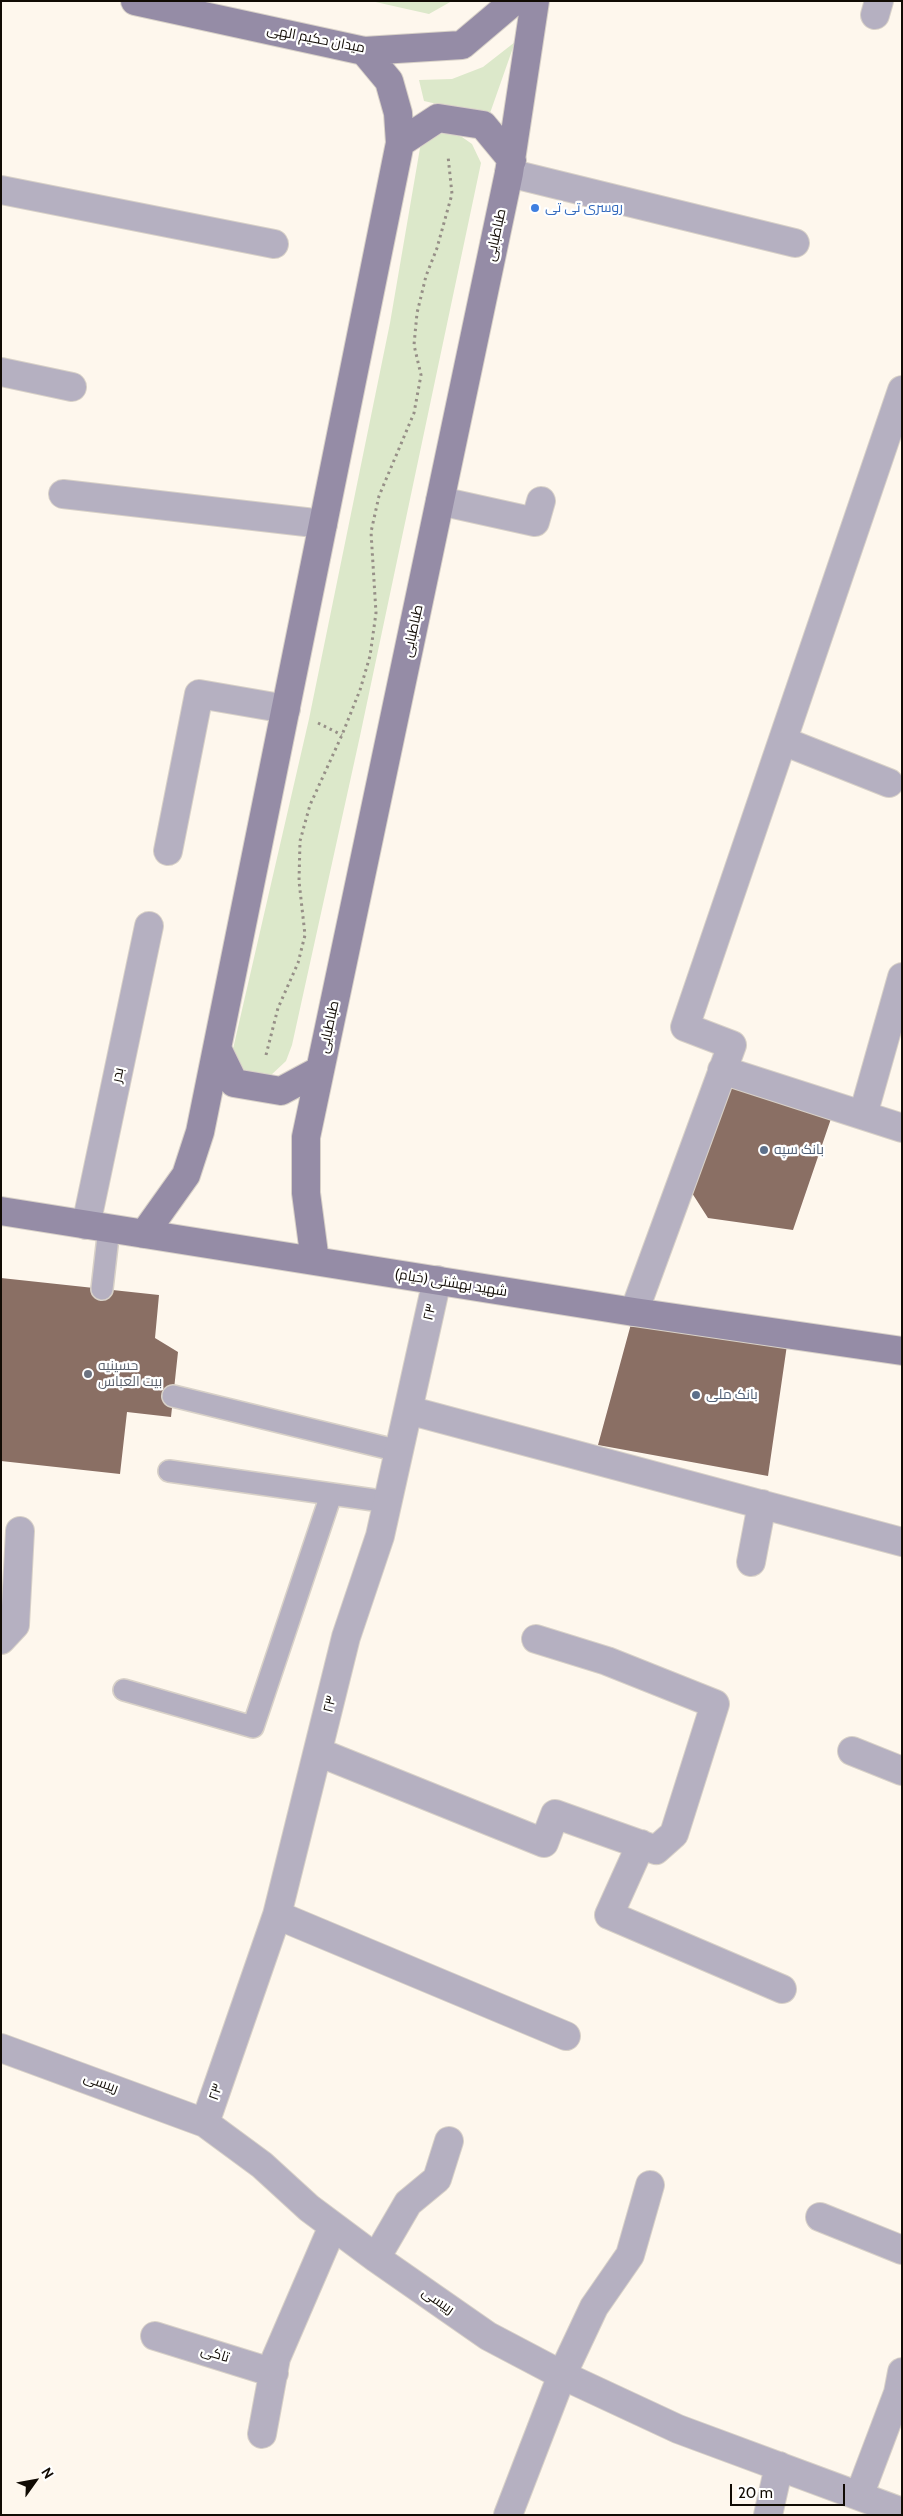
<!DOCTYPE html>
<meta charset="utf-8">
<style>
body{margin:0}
#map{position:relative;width:903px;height:2516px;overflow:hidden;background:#fef7ed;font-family:Cabin,sans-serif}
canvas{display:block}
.frame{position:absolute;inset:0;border:2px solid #110b04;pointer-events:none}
.north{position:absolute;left:10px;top:2456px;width:50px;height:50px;-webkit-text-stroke:4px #fff;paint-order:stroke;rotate:58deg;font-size:14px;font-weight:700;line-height:20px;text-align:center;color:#110b04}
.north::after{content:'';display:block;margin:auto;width:18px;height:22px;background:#110b04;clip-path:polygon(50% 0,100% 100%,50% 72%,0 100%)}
.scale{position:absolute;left:730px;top:2484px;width:115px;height:22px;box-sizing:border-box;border:2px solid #110b04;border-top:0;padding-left:6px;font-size:15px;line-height:18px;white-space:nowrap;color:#110b04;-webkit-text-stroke:4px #fff;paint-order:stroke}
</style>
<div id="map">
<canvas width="903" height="2516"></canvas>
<div class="frame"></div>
<div class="north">N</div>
<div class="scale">20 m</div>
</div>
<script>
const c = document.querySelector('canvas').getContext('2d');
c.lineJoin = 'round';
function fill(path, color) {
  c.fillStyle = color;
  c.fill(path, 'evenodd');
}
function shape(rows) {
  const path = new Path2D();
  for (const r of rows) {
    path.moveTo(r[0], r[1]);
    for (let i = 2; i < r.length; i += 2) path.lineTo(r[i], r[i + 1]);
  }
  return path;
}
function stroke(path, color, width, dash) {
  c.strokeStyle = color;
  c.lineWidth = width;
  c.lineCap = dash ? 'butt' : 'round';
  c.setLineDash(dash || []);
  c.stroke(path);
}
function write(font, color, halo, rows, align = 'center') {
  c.font = font + ' Cabin,Cairo,sans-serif';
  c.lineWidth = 4.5;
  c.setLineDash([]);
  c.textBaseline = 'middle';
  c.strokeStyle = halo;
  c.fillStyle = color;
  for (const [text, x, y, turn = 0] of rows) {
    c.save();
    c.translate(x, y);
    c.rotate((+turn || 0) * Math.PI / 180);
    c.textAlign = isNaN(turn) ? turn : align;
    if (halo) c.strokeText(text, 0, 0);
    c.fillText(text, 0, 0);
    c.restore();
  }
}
const green = shape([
 [371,1,452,1,429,14],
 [515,42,489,116,424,101,419,80,452,79,483,67],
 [449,133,462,137,472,144,481,163,360,736,292,1045,286,1061,269,1077,250,1076,236,1065,233,1049,309,719,390,323,420,148,423,140,432,134]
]);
const building = shape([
 [735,1077,835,1107,793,1230,708,1218,692,1193],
 [1,1278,159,1295,155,1338,178,1352,171,1417,127,1412,120,1474,1,1461],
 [631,1324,787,1345,768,1476,598,1445]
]);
const path = shape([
 [318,723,342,735],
 [266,1055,278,1008,298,963,305,935,299,881,300,841,310,805,342,735,360,690,370,656,376,613,371,532,379,496,414,413,421,375,414,345,417,313,426,276,437,248,452,194,448,156]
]);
const lane = shape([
 [102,1289,109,1228],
 [173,1396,399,1451],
 [169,1471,388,1502],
 [124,1690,253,1727,331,1495]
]);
const street = shape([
 [875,15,879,1],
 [509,173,795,243],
 [1,190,274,244],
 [1,372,72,387],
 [63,494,323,524],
 [440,501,535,522,541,501],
 [783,741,889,783],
 [168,851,199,694,286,709],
 [722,1070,902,1128],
 [863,1115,902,977],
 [86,1225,149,926],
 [634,1312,732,1045,685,1027,902,390],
 [408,1410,902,1542],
 [751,1562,762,1504],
 [1,1640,15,1625,20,1531],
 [852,1751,902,1771],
 [318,1752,544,1843,555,1814,656,1850,674,1834,715,1704,607,1661,536,1639],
 [641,1844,609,1915,782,1989],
 [277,1915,566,2036],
 [1,2048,205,2123,262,2165,309,2208,376,2258,488,2336,562,2375,678,2429,902,2512],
 [205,2123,277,1915,346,1637,380,1536,437,1280],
 [820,2217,902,2250],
 [376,2258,408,2203,437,2179,449,2141],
 [155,2336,274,2373],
 [262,2434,276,2358,333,2226],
 [859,2496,898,2393,902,2372],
 [508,2515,562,2375,594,2307,630,2255,650,2185],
 [768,2515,779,2466]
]);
const secondary = shape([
 [135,1,364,51,462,45,514,1],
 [400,143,438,118,483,125,512,160],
 [217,1048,234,1083,281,1091,320,1070],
 [1,1211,634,1312,902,1351],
 [144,1234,186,1175,200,1132,400,143,398,113,389,81,364,51],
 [315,1261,306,1193,306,1137,509,173,535,1]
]);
const markers = [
 [535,208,5,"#3f7fe0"],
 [764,1150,5,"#5c6f8a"],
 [88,1374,5,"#6b7280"],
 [696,1395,5,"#5c6f8a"]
];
const streetNames = [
 ["میدان حکیم الهی",316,39,11],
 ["طباطبایی",496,235,-78],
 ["طباطبایی",413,631,-78],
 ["طباطبایی",329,1027,-78],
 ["بدر",118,1075,-78],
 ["شهید بهشتی (خیام)",451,1283,9],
 ["۲۳",430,1312,-77],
 ["۲۳",330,1704,-76],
 ["رییسی",101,2083,20],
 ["۲۳",216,2092,-71],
 ["رییسی",438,2301,35],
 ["تاکی",215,2354,17]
];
const shopNames = [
 ["روسری تی تی",545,208]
];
const serviceNames = [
 ["بانک سپه",774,1150],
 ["بانک ملی",706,1395]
];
const worshipNames = [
 ["حسینیه",98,1366],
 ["بیت العباس",98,1382]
];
fill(green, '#dce8ca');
fill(building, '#8a6f64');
stroke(lane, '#d8d1c8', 24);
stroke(street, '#d8d1c8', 30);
stroke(secondary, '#d8d1c8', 30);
stroke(path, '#968f87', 3, [2.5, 4]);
stroke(lane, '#b5b0c1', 21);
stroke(street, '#b5b0c1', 28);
stroke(secondary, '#958ca6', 28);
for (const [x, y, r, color] of markers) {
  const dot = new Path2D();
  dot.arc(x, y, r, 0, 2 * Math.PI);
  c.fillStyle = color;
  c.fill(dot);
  stroke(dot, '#fff', 2);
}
write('14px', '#110b04', '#fff', streetNames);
write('14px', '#366cbe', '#fff', shopNames, 'left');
write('14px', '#4e5e75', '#fff', serviceNames, 'left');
write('14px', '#5b616d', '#fff', worshipNames, 'left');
</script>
